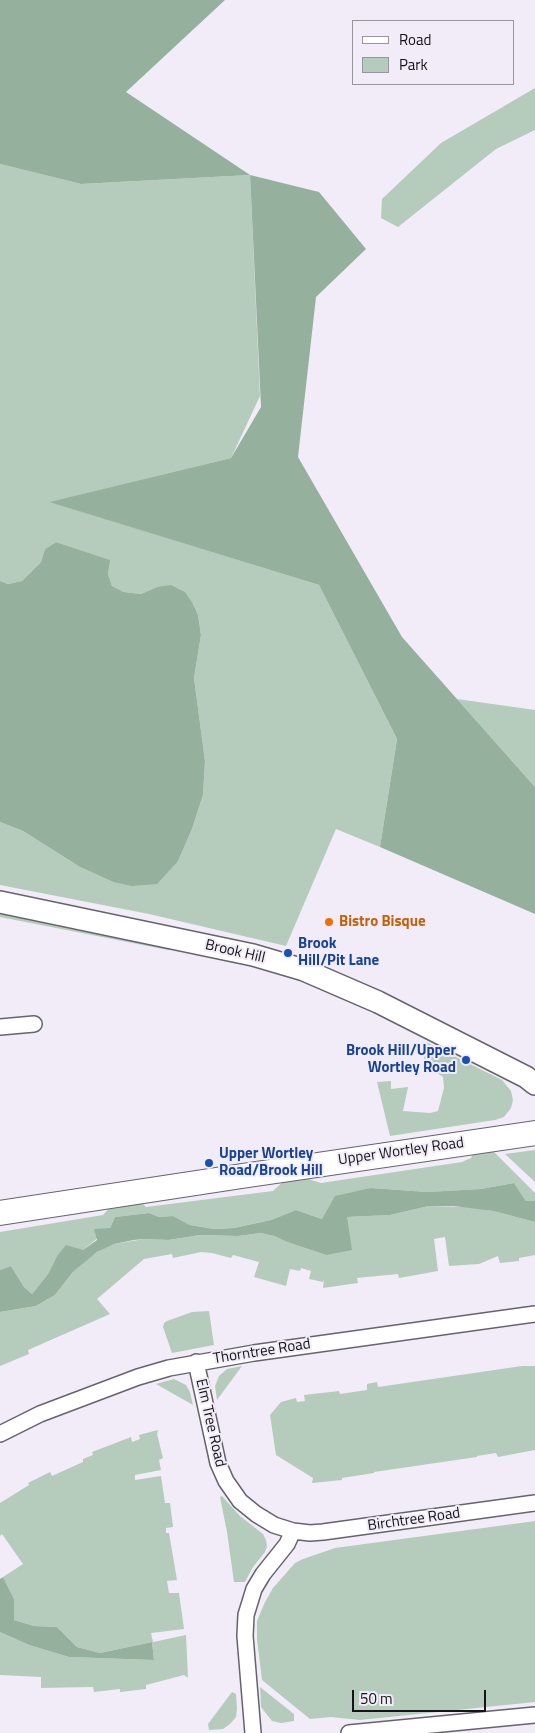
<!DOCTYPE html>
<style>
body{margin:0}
#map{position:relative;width:535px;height:1733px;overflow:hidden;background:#f1ecf7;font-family:"Titillium Web",sans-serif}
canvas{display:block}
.legend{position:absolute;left:352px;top:20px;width:162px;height:65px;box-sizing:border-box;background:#f1ecf7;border:1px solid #99959d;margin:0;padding:6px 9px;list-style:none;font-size:15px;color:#151317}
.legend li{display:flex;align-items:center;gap:10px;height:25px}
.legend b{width:25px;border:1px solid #99959d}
.scale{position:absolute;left:352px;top:1690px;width:134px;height:22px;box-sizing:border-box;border:2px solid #151317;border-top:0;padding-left:6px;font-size:15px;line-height:18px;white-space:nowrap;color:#151317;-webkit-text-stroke:4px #f1ecf7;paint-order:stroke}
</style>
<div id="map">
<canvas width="535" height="1733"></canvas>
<ul class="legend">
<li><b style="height:6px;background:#fff"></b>Road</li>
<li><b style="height:14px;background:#b5ccbc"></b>Park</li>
</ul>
<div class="scale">50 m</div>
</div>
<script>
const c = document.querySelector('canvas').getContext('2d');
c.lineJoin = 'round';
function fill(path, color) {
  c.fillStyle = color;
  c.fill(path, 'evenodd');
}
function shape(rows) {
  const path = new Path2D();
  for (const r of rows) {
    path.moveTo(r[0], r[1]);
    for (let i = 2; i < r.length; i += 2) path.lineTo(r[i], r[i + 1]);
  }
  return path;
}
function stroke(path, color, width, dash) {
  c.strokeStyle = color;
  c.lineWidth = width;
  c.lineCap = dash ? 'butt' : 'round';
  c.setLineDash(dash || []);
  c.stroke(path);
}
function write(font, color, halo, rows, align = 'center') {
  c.font = font + ' "Titillium Web",sans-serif';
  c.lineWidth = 4;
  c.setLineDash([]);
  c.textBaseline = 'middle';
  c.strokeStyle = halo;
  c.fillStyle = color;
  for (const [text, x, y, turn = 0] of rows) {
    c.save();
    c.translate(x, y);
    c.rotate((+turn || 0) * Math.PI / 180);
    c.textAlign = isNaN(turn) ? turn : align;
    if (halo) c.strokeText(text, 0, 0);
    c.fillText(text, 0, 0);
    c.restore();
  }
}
const green = shape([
 [535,88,535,130,496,149,398,227,381,218,382,199,441,143],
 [0,164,81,184,250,175,260,396,231,458,50,502,319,585,397,739,380,847,336,829,286,946,149,914,0,885,0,822,23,831,80,867,113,882,178,861,192,829,203,795,205,761,194,678,201,635,198,615,193,604,157,587,141,594,124,592,112,586,108,574,109,560,56,542,45,549,41,562,22,581,8,584,0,581],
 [457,699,535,710,535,787],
 [0,912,173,948,171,950,168,950,0,917],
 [426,1042,502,1080,511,1091,513,1100,511,1108,504,1117,495,1120,390,1136,377,1082,391,1081,391,1089,408,1087,403,1111,430,1113,438,1111,444,1088,443,1077,437,1073,435,1068,426,1066,424,1060],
 [535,1150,535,1182,505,1154],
 [493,1151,535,1193,535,1201,526,1201,514,1183,481,1189,427,1192,371,1188,322,1219,296,1210,271,1220,234,1228,214,1229,190,1225,173,1216,159,1217,149,1213,115,1217,110,1228,83,1250,57,1256,48,1274,32,1294,24,1287,11,1266,0,1270,0,1232,103,1215,111,1206,140,1201,146,1207,273,1191,285,1180,302,1177,321,1183,462,1162,471,1158,473,1153],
 [429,1206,470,1207,493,1211,535,1222,535,1255,519,1258,519,1261,500,1263,498,1256,479,1264,449,1266,445,1237,434,1239,438,1271,399,1278,398,1274,357,1278,358,1283,323,1288,324,1279,323,1282,309,1279,311,1271,301,1268,300,1271,290,1269,286,1286,254,1277,259,1262,233,1255,231,1258,212,1253,201,1252,173,1258,172,1254,144,1259,97,1299,110,1314,28,1350,29,1354,0,1366,0,1312,36,1306,55,1295,73,1272,93,1255,105,1247,114,1244,144,1239,169,1240,200,1235,238,1236,261,1233,274,1236,287,1242,326,1255,346,1217,390,1215],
 [209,1311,214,1345,172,1353,163,1327,164,1323,167,1321,192,1312],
 [242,1366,217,1400,215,1386,219,1376,227,1369],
 [522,1366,535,1366,535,1450,498,1457,496,1453,477,1456,477,1457,374,1472,374,1473,342,1478,342,1480,312,1483,313,1478,276,1455,270,1415,281,1402,296,1398,297,1402,305,1401,304,1395,339,1391,340,1394,367,1390,367,1384,377,1382,378,1387],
 [174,1379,186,1385,190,1392,193,1405,156,1384],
 [158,1430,157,1434,163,1458,159,1460,161,1470,135,1475,135,1480,161,1476,165,1503,170,1503,173,1527,166,1528,166,1533,169,1533,177,1580,167,1581,169,1593,179,1593,184,1629,151,1633,153,1642,186,1635,188,1678,184,1675,146,1685,146,1689,120,1692,120,1689,94,1692,93,1687,41,1688,41,1677,0,1675,0,1632,29,1645,69,1657,154,1660,152,1642,100,1653,77,1647,57,1627,34,1626,14,1620,14,1599,3,1577,23,1564,2,1534,0,1536,0,1503,29,1485,28,1483,50,1472,52,1476,83,1462,83,1459,93,1455,92,1452,131,1437,132,1442,140,1439,139,1435],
 [222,1496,240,1516,263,1534,266,1540,267,1546,265,1552,253,1567,245,1582,234,1582,227,1532,220,1497],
 [535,1521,535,1702,360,1720,331,1717,310,1719,262,1680,257,1639,257,1621,265,1602,273,1588,295,1563,303,1559,335,1548],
 [260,1687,294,1714,294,1721,281,1723,272,1721,261,1707],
 [232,1692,236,1694,237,1709,236,1717,230,1724,223,1729,209,1730,208,1724]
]);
const forest = shape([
 [0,0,225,0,126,92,250,175,319,192,366,249,316,297,298,457,402,637,535,787,535,914,380,847,397,739,319,585,49,502,231,458,261,407,250,175,81,184,0,164],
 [56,542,110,560,108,574,112,586,124,592,141,594,157,587,171,585,185,592,193,604,198,615,201,635,194,678,205,761,203,795,192,829,178,861,157,884,132,886,113,882,80,867,23,831,0,822,0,581,8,584,22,581,41,562,45,549],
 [514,1183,526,1201,535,1201,535,1222,493,1211,454,1206,429,1206,390,1215,347,1217,352,1250,326,1255,287,1242,274,1236,261,1233,238,1236,200,1235,169,1240,144,1239,134,1240,114,1244,97,1252,73,1272,55,1295,36,1306,0,1312,0,1270,11,1266,24,1287,32,1294,48,1274,57,1256,66,1245,83,1250,97,1240,94,1229,110,1228,115,1217,149,1213,159,1217,173,1216,190,1225,214,1229,234,1228,271,1220,296,1210,322,1219,335,1196,371,1188,427,1192,481,1189],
 [3,1577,14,1599,14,1620,34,1626,57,1627,77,1647,100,1653,152,1642,154,1660,69,1657,29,1645,0,1632,0,1579]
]);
const street = shape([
 [0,1027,34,1024],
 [196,1362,218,1463,226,1481,240,1501,256,1514,274,1525,293,1531,287,1544,263,1574,254,1589,246,1615,245,1636,253,1733],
 [0,1434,40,1414,138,1377,169,1368,254,1353,535,1314],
 [293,1531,310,1533,323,1532,535,1503],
 [349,1733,535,1715]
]);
const secondary = shape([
 [0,902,253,955,304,970,378,1002,526,1077,535,1084]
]);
const primary = shape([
 [0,1213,242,1176,535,1133]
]);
const markers = [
 [329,922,5,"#e8710a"],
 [288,953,5,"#1a4fb4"],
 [466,1060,5,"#1a4fb4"],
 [209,1163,5,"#1a4fb4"]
];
const foodNames = [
 ["Bistro Bisque",339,922]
];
const transitNames = [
 ["Brook",298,944],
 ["Hill/Pit Lane",298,961],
 ["Brook Hill/Upper",456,1051,"right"],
 ["Wortley Road",456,1068,"right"],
 ["Upper Wortley",219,1154],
 ["Road/Brook Hill",219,1171]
];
const streetNames = [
 ["Brook Hill",235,952,13],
 ["Upper Wortley Road",401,1152,-8],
 ["Thorntree Road",262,1352,-9],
 ["Elm Tree Road",210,1423,77],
 ["Birchtree Road",414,1520,-8]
];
fill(green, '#b5ccbc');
fill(forest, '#95b19d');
stroke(street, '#67636d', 18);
stroke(secondary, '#67636d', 24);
stroke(primary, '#67636d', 26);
stroke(street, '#fff', 15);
stroke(secondary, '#fff', 21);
stroke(primary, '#fff', 24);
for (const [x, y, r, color] of markers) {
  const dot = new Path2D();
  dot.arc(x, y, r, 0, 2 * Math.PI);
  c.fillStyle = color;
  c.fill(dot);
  stroke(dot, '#f1ecf7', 2);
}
write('bold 15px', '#c56008', '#f1ecf7', foodNames, 'left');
write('bold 15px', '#164399', '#f1ecf7', transitNames, 'left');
write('15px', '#151317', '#f1ecf7', streetNames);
</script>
